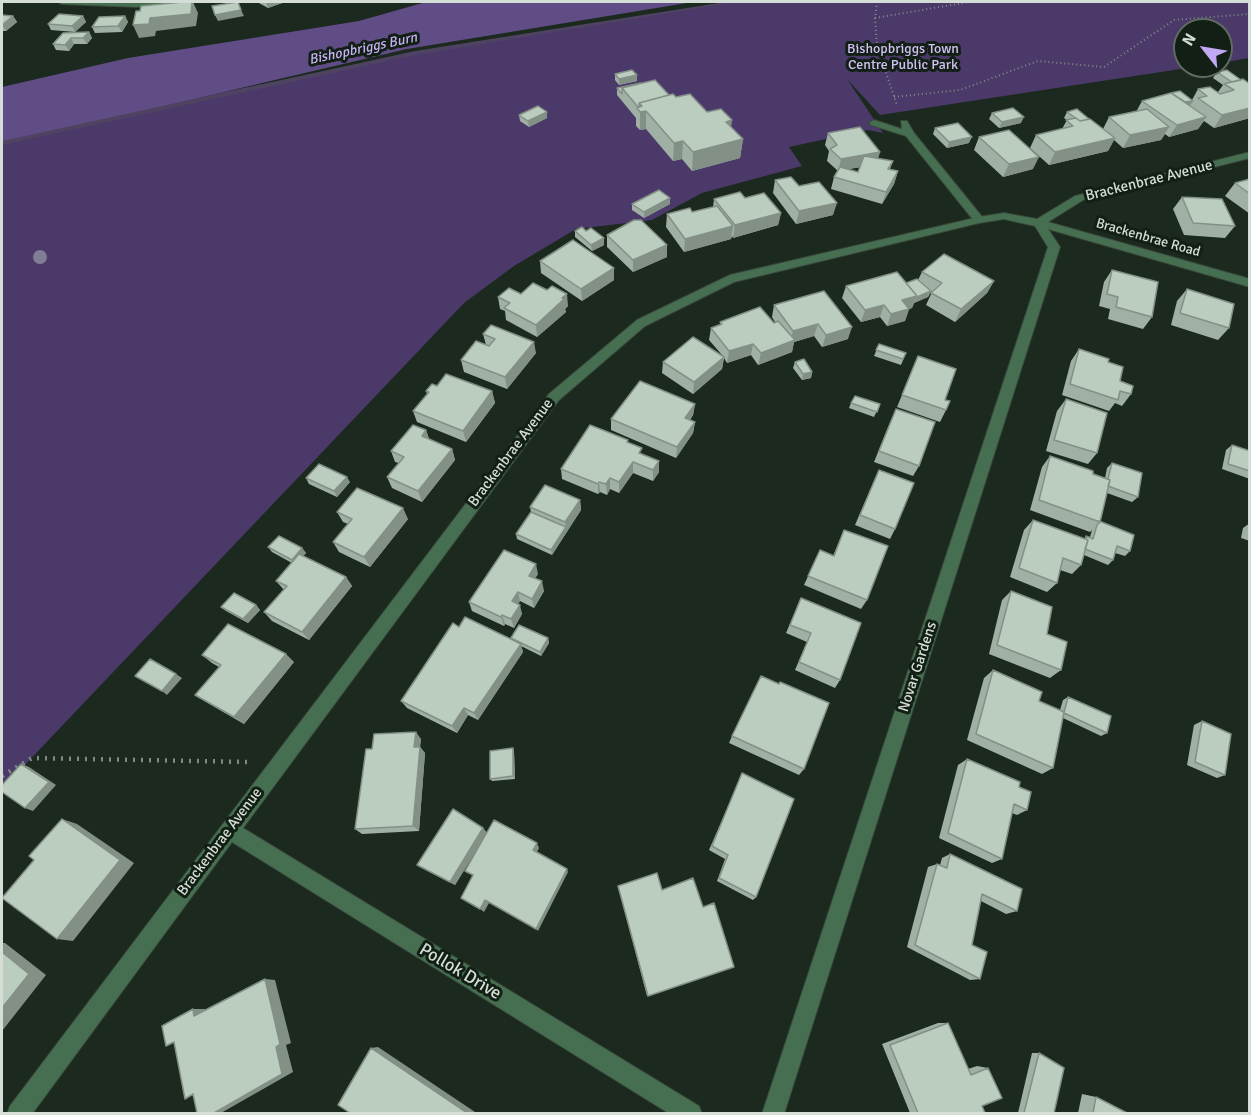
<!DOCTYPE html>
<style>
body{margin:0}
#map{position:relative;width:1251px;height:1115px;overflow:hidden;background:#1b291e;font-family:Signika,sans-serif}
canvas{display:block}
.frame{position:absolute;inset:0;border:3px solid #d5ded6;pointer-events:none}
.north{position:absolute;left:1173px;top:18px;width:60px;height:60px;box-sizing:border-box;background:#121f15;border:2px solid #606b62;border-radius:50%;rotate:301deg;font-size:16px;font-weight:700;line-height:24px;text-align:center;color:#d5ded6}
.north::after{content:'';display:block;margin:auto;width:21px;height:27px;background:#c1a8f3;clip-path:polygon(50% 0,100% 100%,50% 72%,0 100%)}
</style>
<div id="map">
<canvas width="1251" height="1115"></canvas>
<div class="frame"></div>
<div class="north">N</div>
</div>
<script>
const c = document.querySelector('canvas').getContext('2d');
c.lineJoin = 'round';
function fill(path, color) {
  c.fillStyle = color;
  c.fill(path, 'evenodd');
}
function shape(rows) {
  const path = new Path2D();
  for (const r of rows) {
    path.moveTo(r[0], r[1]);
    for (let i = 2; i < r.length; i += 2) path.lineTo(r[i], r[i + 1]);
  }
  return path;
}
function stroke(path, color, width, dash) {
  c.strokeStyle = color;
  c.lineWidth = width;
  c.lineCap = dash ? 'butt' : 'round';
  c.setLineDash(dash || []);
  c.stroke(path);
}
function write(font, color, halo, rows, align = 'center') {
  c.font = font + ' Signika,sans-serif';
  c.lineWidth = 6;
  c.setLineDash([]);
  c.textBaseline = 'middle';
  c.strokeStyle = halo;
  c.fillStyle = color;
  for (const [text, x, y, turn = 0] of rows) {
    c.save();
    c.translate(x, y);
    c.rotate((+turn || 0) * Math.PI / 180);
    c.textAlign = isNaN(turn) ? turn : align;
    if (halo) c.strokeText(text, 0, 0);
    c.fillText(text, 0, 0);
    c.restore();
  }
}
const green = shape([
 [733,2,1249,2,1249,58,1221,63,1221,30,1185,30,1185,66,1200,66,880,115,847,79,883,133,868,130,789,147,802,166,702,193,652,220,576,229,514,266,464,303,2,789,2,137,415,53]
]);
const forest = shape([
 [426,2,693,2,407,49,2,144,2,87,128,58,359,21]
]);
const stream = shape([
 [725,2,736,2,415,55,2,145,2,141,415,51,725,2]
]);
const pathFar1 = shape([
 [877,2,875,18,877,46,897,105],
 [875,18,969,2],
 [894,97,960,90,1038,61,1104,67,1174,20,1250,14]
]);
const path = shape([
 [2,776,32,758,249,762]
]);
const lane = shape([
 [874,120,902,129,901,121,907,121,914,133,983,218,983,222,975,222,906,136,871,125,869,123,874,120]
]);
const street = shape([
 [58,2,137,3,180,2,176,4,137,7,62,4,58,2],
 [1250,152,1250,158,1083,200,1048,222,1250,279,1250,287,1048,229,1060,247,784,1114,762,1114,1048,247,1035,226,1004,219,979,223,734,282,645,326,559,400,243,828,699,1106,702,1114,670,1114,232,842,32,1114,7,1114,10,1106,223,824,549,394,637,320,730,275,979,217,1004,213,1037,219,1075,196,1250,152]
]);
const trees = [
 [40,257]
];
const wall = shape([
 [257,2,285,2,268,8],
 [2,15,13,16,17,22,6,31,2,31],
 [83,16,86,22,75,32,89,32,92,38,87,44,74,44,69,51,56,50,53,44,75,32,51,30,48,24],
 [125,16,128,22,122,32,95,33,92,27],
 [1217,72,1249,83,1250,82,1250,118,1214,128,1204,121,1198,129,1169,137,1165,134,1161,140,1123,148,1114,140,1108,151,1049,165,1030,148,1036,135,1062,129,1067,120,1064,118,1067,112,1103,129,1109,117,1136,112,1142,101,1192,100,1198,89,1218,92,1223,85,1213,78],
 [615,74,637,81,619,85,615,80],
 [617,88,676,97,707,112,731,127,743,139,740,158,692,171,682,159,673,161,646,129,640,130,636,126,636,118,617,95],
 [547,112,547,118,529,127,520,121,519,115],
 [992,113,1021,123,999,128,989,119],
 [935,128,969,143,947,148,933,134],
 [828,133,880,152,878,158,893,161,890,169,898,171,894,184,882,204,831,189,834,177,838,171,827,161,829,151,825,145],
 [860,167,858,172,848,169,856,168],
 [979,137,1033,169,1003,177,974,150],
 [1250,179,1250,214,1225,196,1235,183],
 [775,180,799,186,833,215,796,224,773,193],
 [1182,197,1235,226,1225,238,1184,235,1173,209],
 [745,198,781,213,778,225,733,238,732,236,731,239,684,252,666,227,667,214,692,212,713,207,714,199],
 [632,204,670,204,644,218,632,210],
 [575,231,586,231,604,245,592,251,575,237],
 [607,235,667,245,667,257,633,272,607,247],
 [540,261,614,268,614,280,582,301,541,273],
 [1112,270,1152,317,1143,329,1108,319,1110,309,1099,306,1104,282],
 [922,272,994,281,987,293,955,322,926,305,932,292,931,292,928,297,914,303,912,308,909,309,905,321,887,326,880,317,861,322,842,298,846,286,906,283,918,280],
 [1187,289,1229,328,1218,340,1171,325,1177,301],
 [824,291,848,339,822,347,814,336,794,342,792,352,758,365,751,355,727,363,724,358,722,369,693,394,662,373,663,362,722,355,709,340,711,328,720,325,720,322,774,323,775,322,772,317,774,305],
 [521,294,568,306,565,309,566,312,537,337,506,320,505,311,500,309,498,297],
 [483,334,536,353,507,389,464,372,461,360,486,345],
 [879,344,906,353,901,365,874,356],
 [1250,348,1250,366,1248,366],
 [1079,349,1108,362,1120,381,1131,394,1122,406,1115,403,1109,411,1062,395,1071,361],
 [918,357,945,400,946,410,940,422,897,407],
 [795,362,812,372,811,378,802,380,793,368],
 [437,386,492,391,495,403,466,442,417,422,413,411,427,394,426,391],
 [1066,399,1097,453,1088,464,1046,451,1057,411],
 [851,403,880,404,874,417,849,408],
 [695,404,693,415,690,420,695,422,693,433,676,458,611,430,611,419],
 [891,420,919,466,913,476,874,462],
 [426,430,429,439,452,449,455,460,422,502,392,488,387,477,399,463,395,462,391,451],
 [628,440,628,443,642,454,659,472,653,481,633,473,619,493,610,489,607,495,600,492,598,494,562,479,561,469],
 [1232,445,1250,451,1250,479,1222,469,1226,450],
 [1050,456,1105,478,1107,468,1112,463,1138,497,1132,502,1107,493,1100,522,1130,551,1125,556,1115,553,1113,560,1108,565,1084,555,1081,565,1072,574,1060,570,1057,583,1047,592,1010,577,1024,530,1033,520,1084,539,1086,536,1090,537,1092,530,1090,532,1030,510,1042,467],
 [306,478,350,482,337,497,309,484],
 [874,481,895,529,890,539,855,525],
 [580,500,581,510,552,555,517,539,516,534,531,512,530,507],
 [337,512,408,519,370,567,339,552,333,542,348,524,343,522],
 [1250,523,1250,541,1241,538,1243,528],
 [844,530,867,600,861,609,804,585,820,550,833,556],
 [268,547,302,548,306,553,303,556,346,577,352,586,309,640,272,621,264,612,284,590,276,581,292,563,272,552],
 [538,574,535,578,544,591,534,608,520,601,518,604,522,614,514,628,505,624,504,626,472,611,469,602],
 [1011,591,1047,634,1061,670,1050,678,989,654,1002,600],
 [801,598,840,680,835,688,795,670,807,642,786,633],
 [256,605,260,610,248,623,226,611,221,607],
 [459,627,511,639,511,638,548,638,549,643,541,656,521,646,523,652,478,720,468,715,457,733,407,708,401,701],
 [202,655,294,662,244,724,206,702,195,695,219,667,212,663],
 [993,670,1039,701,1060,710,1063,700,1068,697,1107,733,1101,736,1063,718,1053,768,1042,774,967,740,984,678],
 [779,684,804,769,799,775,729,743,732,736],
 [1202,721,1225,775,1217,778,1187,765,1194,725],
 [421,739,420,747,425,753,419,831,362,834,355,829,372,749],
 [513,748,514,751,515,779,492,781,490,779],
 [967,759,1019,787,1027,810,1017,815,1012,813,1002,859,992,863,939,838,958,765],
 [740,779,756,897,753,900,717,881,725,859,709,850],
 [483,828,487,833,455,885,417,865],
 [950,854,1017,911,1006,914,981,901,972,945,980,979,970,980,907,947,928,867,937,864,940,865,942,858],
 [618,886,662,890,703,907,734,967,647,996],
 [1250,955,1250,985,1249,985],
 [938,1023,948,1023,968,1069,977,1066,988,1068,982,1106,985,1113,910,1113,882,1044],
 [1032,1053,1039,1053,1054,1113,1018,1113],
 [1082,1094,1096,1097,1127,1113,1078,1113]
]);
const shadedWall = shape([
 [193,2,198,13,196,26,156,31,155,36,139,38,133,25],
 [266,2,285,2,268,8],
 [241,10,244,16,218,21,215,15],
 [13,16,17,22,6,31,2,25],
 [83,16,86,22,75,32,72,26],
 [125,16,128,22,122,32,118,26],
 [89,32,92,38,87,44,83,38],
 [71,38,74,44,69,51,65,45],
 [637,75,637,81,619,85,619,79],
 [1193,101,1189,107,1184,102],
 [1250,108,1250,118,1214,128,1222,115],
 [646,111,646,129,640,130,640,112],
 [547,112,547,118,529,127,528,121],
 [1024,117,1021,123,999,128,1002,122],
 [1206,117,1198,129,1169,137,1177,125],
 [732,120,730,138,726,122],
 [1169,127,1161,140,1123,148,1130,135],
 [972,137,969,143,947,148,949,142],
 [1115,138,1108,151,1049,165,1055,152],
 [743,139,740,158,692,171,693,152],
 [683,141,682,159,673,161,674,143],
 [880,152,876,164,838,171,841,159],
 [1039,157,1033,169,1003,177,1009,164],
 [898,171,894,184,882,204,886,192],
 [670,198,670,204,644,218,644,212],
 [837,203,833,215,796,224,799,211],
 [781,213,778,225,733,238,735,225],
 [733,226,731,239,684,252,685,239],
 [604,238,604,245,592,251,591,245],
 [667,245,667,257,633,272,633,260],
 [614,268,614,280,582,301,581,289],
 [994,281,987,293,955,322,961,309],
 [931,291,928,297,914,303,917,297],
 [567,294,568,306,565,309,566,312,537,337,536,325],
 [917,296,912,308,909,309,905,321,887,326,891,314,902,300],
 [884,305,880,317,861,322,865,310],
 [818,324,814,336,794,342,792,352,758,365,761,353,790,342,793,331],
 [852,327,848,339,822,347,826,335],
 [534,342,536,353,507,389,505,377],
 [753,344,751,355,727,363,729,351],
 [724,357,722,369,693,394,694,382],
 [812,372,811,378,802,380,803,374],
 [492,391,495,403,466,442,463,431],
 [695,404,693,415,684,429,685,418],
 [695,422,693,433,676,458,677,447],
 [426,430,430,441,422,436],
 [452,449,455,460,422,502,418,491],
 [659,461,659,472,653,481,653,470],
 [633,462,633,473,619,493,619,482],
 [347,477,350,482,337,497,334,491],
 [610,478,610,489,607,495,606,484],
 [599,482,600,492,598,494,598,484],
 [580,500,581,510,552,555,551,550,566,527,565,522],
 [403,508,408,519,370,567,364,557],
 [302,548,306,553,296,565,292,560],
 [536,564,538,574,531,585,529,576],
 [346,577,352,586,309,640,302,632],
 [542,581,544,591,534,608,532,599],
 [518,592,520,601,514,610,512,601],
 [256,605,260,610,248,623,243,619],
 [520,605,522,614,514,628,511,619],
 [502,615,505,624,504,626,501,617],
 [548,638,549,643,541,656,540,652],
 [521,644,523,652,478,720,474,713],
 [286,654,294,662,244,724,234,717],
 [176,674,182,678,167,695,162,691],
 [464,708,468,715,457,733,452,726],
 [416,732,421,739,419,753,414,747],
 [420,747,425,753,419,831,413,826],
 [513,748,514,751,515,779,513,776],
 [21,764,29,767,56,785,33,811,25,808],
 [62,819,77,824,134,863,73,941,57,939],
 [483,828,487,833,455,885,450,882],
 [537,843,539,848,536,854,533,850],
 [567,869,568,872,538,931,536,929],
 [485,900,489,903,484,912,480,909],
 [2,943,5,943,46,975,2,1031],
 [265,979,275,980,291,1043,286,1045,293,1072,221,1113,214,1113,276,1047],
 [193,1009,205,1009,207,1016,194,1016],
 [378,1047,475,1112,474,1113,467,1113,371,1048]
]);
const building = shape([
 [183,2,192,2,191,14,150,18,149,24,133,25,136,11,140,11,141,6,183,2],
 [238,2,241,10,215,15,212,6,238,2],
 [59,14,83,16,72,26,48,24,59,14],
 [2,15,13,16,2,25,2,15],
 [125,16,118,26,92,27,99,17,125,16],
 [89,32,83,38,71,38,65,45,53,44,63,33,89,32],
 [632,70,637,75,619,79,615,74,632,70],
 [1227,70,1241,80,1232,82,1217,72,1227,70],
 [1243,79,1250,84,1250,108,1222,115,1198,98,1207,96,1198,89,1210,87,1220,94,1234,90,1224,84,1243,79],
 [655,80,669,95,639,103,639,107,638,107,622,88,655,80],
 [641,83,622,88,622,94,617,88,641,83],
 [1180,91,1193,101,1185,102,1171,93,1180,91],
 [1171,93,1206,117,1177,125,1142,101,1171,93],
 [673,94,676,97,690,94,707,112,721,109,732,120,726,122,743,139,693,152,683,141,674,143,646,111,640,112,637,108,642,106,639,103,673,94],
 [538,106,547,112,528,121,519,115,538,106],
 [1013,108,1024,117,1002,122,992,113,1013,108],
 [1077,109,1089,119,1080,121,1067,112,1077,109],
 [1147,109,1169,127,1130,135,1109,117,1147,109],
 [1076,118,1080,121,1090,119,1115,138,1055,152,1036,135,1073,126,1066,120,1076,118],
 [958,123,972,137,949,142,935,128,958,123],
 [860,127,880,152,841,159,830,149,837,145,828,133,860,127],
 [1009,130,1039,157,1009,164,979,137,1009,130],
 [864,156,893,161,888,169,898,171,886,192,834,177,840,167,858,172,864,156],
 [791,177,799,186,819,182,837,203,799,211,775,180,791,177],
 [1250,179,1250,194,1235,183,1250,179],
 [659,190,670,198,644,212,632,204,659,190],
 [740,192,745,198,764,193,781,213,735,225,714,199,740,192],
 [1182,197,1222,199,1235,226,1193,223,1182,197],
 [717,206,733,226,685,239,667,214,690,208,692,212,717,206],
 [634,220,641,220,667,245,633,260,607,235,634,220],
 [582,227,586,231,591,228,604,238,591,245,575,231,582,227],
 [573,240,614,268,581,289,540,261,573,240],
 [944,254,994,281,961,309,931,293,942,283,922,272,944,254],
 [1112,270,1158,282,1152,317,1116,307,1118,297,1107,294,1112,270],
 [897,272,917,296,902,300,909,309,891,314,884,305,865,310,846,286,897,272],
 [917,279,931,291,917,297,916,296,917,296,906,283,917,279],
 [533,283,547,290,552,286,567,294,562,298,564,299,536,325,504,308,510,303,498,297,509,288,521,294,533,283],
 [1187,289,1234,304,1229,328,1180,313,1187,289],
 [824,291,852,327,826,335,818,324,793,331,774,305,824,291],
 [760,307,774,323,778,321,795,340,761,353,753,344,729,351,711,328,722,324,720,322,760,307],
 [491,325,534,342,505,377,461,360,476,341,489,346,495,339,483,334,491,325],
 [693,337,724,357,694,382,663,362,693,337],
 [879,344,906,353,903,359,876,350,879,344],
 [1079,349,1109,359,1108,362,1123,367,1120,381,1133,386,1131,394,1120,391,1118,400,1070,384,1079,349],
 [918,356,956,369,945,400,950,401,946,410,902,395,918,356],
 [804,359,812,372,803,374,795,362,804,359],
 [446,374,492,391,463,431,413,411,429,392,426,391,432,384,437,386,446,374],
 [640,381,695,404,685,418,695,422,677,447,611,419,640,381],
 [855,396,880,404,877,412,851,403,855,396],
 [1066,399,1107,413,1097,453,1054,440,1066,399],
 [896,409,935,422,919,466,879,451,896,409],
 [413,425,426,430,422,436,452,449,418,491,387,477,404,457,391,451,413,425],
 [590,425,628,440,627,442,642,448,639,453,659,461,653,470,633,462,619,482,610,478,606,484,599,482,598,484,561,469,590,425],
 [1232,445,1250,451,1250,471,1228,464,1232,445],
 [1050,456,1093,471,1093,474,1110,480,1100,522,1039,500,1050,456],
 [1112,463,1142,473,1138,497,1108,486,1110,480,1108,479,1112,463],
 [319,464,347,477,334,491,306,478,319,464],
 [879,470,914,483,895,529,860,515,879,470],
 [545,485,580,500,565,522,530,507,545,485],
 [357,488,403,508,364,557,333,542,352,519,337,512,357,488],
 [531,512,566,527,551,550,516,534,531,512],
 [1033,520,1088,540,1081,565,1063,558,1057,583,1019,568,1033,520],
 [1099,521,1134,535,1130,551,1117,546,1113,560,1085,549,1088,540,1086,539,1086,536,1093,539,1097,525,1100,522,1099,521],
 [844,530,888,546,867,600,808,576,820,550,834,556,844,530],
 [279,536,302,548,292,560,268,547,279,536],
 [504,550,536,564,529,576,542,581,532,599,518,592,512,601,520,605,511,619,502,615,501,617,469,602,504,550],
 [299,554,346,577,302,632,264,612,287,586,276,581,299,554],
 [1011,591,1052,607,1047,634,1067,642,1061,670,997,645,1011,591],
 [234,593,256,605,243,619,221,607,234,593],
 [801,598,861,623,840,680,799,662,811,633,790,625,801,598],
 [465,617,521,644,474,713,464,708,452,726,401,701,453,623,459,627,465,617],
 [228,624,286,654,234,717,195,695,221,665,202,655,228,624],
 [519,625,548,638,540,652,511,638,519,625],
 [150,659,176,674,162,691,135,676,150,659],
 [993,670,1042,692,1039,701,1064,712,1053,768,976,734,993,670],
 [761,676,779,684,780,682,829,703,804,769,732,736,761,676],
 [1068,697,1111,716,1107,733,1064,713,1068,697],
 [1202,721,1231,734,1225,775,1195,762,1202,721],
 [416,732,414,747,420,747,413,826,355,829,366,749,372,749,374,734,416,732],
 [513,748,513,776,490,779,490,751,513,748],
 [967,759,1020,782,1019,787,1031,792,1027,810,1014,804,1002,859,948,833,967,759],
 [21,764,49,782,25,808,2,792,2,785,21,764],
 [742,773,794,799,756,897,719,878,728,855,712,846,742,773],
 [453,809,483,828,450,882,417,865,453,809],
 [62,819,120,860,57,939,2,898,34,860,29,856,62,819],
 [494,820,537,843,533,850,567,869,536,929,485,900,480,909,461,898,473,875,465,871,494,820],
 [950,854,1022,889,1017,911,982,894,972,945,987,952,980,979,915,945,937,864,947,868,950,854],
 [657,873,662,890,693,878,703,907,714,903,734,967,648,996,618,886,657,873],
 [2,952,29,974,2,1008,2,952],
 [265,979,280,1044,276,1047,282,1074,214,1113,197,1113,193,1094,185,1099,174,1042,166,1046,162,1026,193,1009,194,1016,265,979],
 [948,1023,971,1075,988,1068,1002,1098,982,1106,985,1113,918,1113,890,1045,948,1023],
 [371,1048,467,1113,350,1113,338,1105,371,1048],
 [1039,1053,1064,1068,1054,1113,1024,1113,1039,1053],
 [1096,1097,1127,1113,1093,1113,1096,1097]
]);
const farWaternames = [
 ["Bishopbriggs Burn",363,49,-12]
];
const farParknames = [
 ["Bishopbriggs Town",903,49],
 ["Centre Public Park",903,65]
];
const farStreetnames = [
 ["Brackenbrae Road",1148,238,16]
];
const streetNames = [
 ["Brackenbrae Avenue",1149,181,-14],
 ["Brackenbrae Avenue",511,453,-53],
 ["Novar Gardens",918,667,-72],
 ["Brackenbrae Avenue",220,842,-53]
];
const nearStreetnames = [
 ["Pollok Drive",460,972,31]
];
fill(green, '#4b396a');
fill(forest, '#614d86');
fill(stream, '#4f4362');
stroke(lane, '#39463b', 2);
stroke(street, '#39463b', 2);
stroke(pathFar1, '#808c82', 2, [1, 3]);
stroke(path, '#808c82', 4.5, [2, 6]);
fill(lane, '#456f50');
fill(street, '#456f50');
c.fillStyle = '#7f7d94';
for (const [x, y] of trees) {
  c.beginPath();
  c.arc(x, y, 7, 0, 2 * Math.PI);
  c.fill();
}
fill(wall, '#a1b0a4');
fill(shadedWall, '#839086');
fill(building, '#bbcdbf');
stroke(building, '#839086', 1.5);
write('italic 14px', '#c6b0f4', '#121f15', farWaternames);
write('14px', '#d1c1f5', '#121f15', farParknames);
write('14px', '#d5ded6', '#121f15', farStreetnames);
write('15px', '#d5ded6', '#121f15', streetNames);
write('18px', '#d5ded6', '#121f15', nearStreetnames);
</script>
